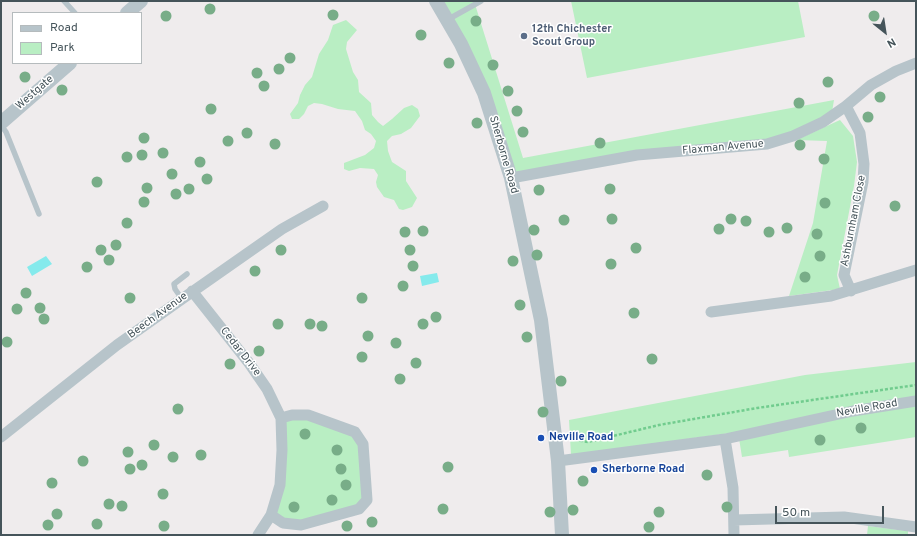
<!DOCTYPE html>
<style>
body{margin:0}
#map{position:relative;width:917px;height:536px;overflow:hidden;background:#efeced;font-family:Overpass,sans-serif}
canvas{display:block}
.frame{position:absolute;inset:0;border:2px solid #45545a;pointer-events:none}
.legend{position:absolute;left:12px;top:12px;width:130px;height:52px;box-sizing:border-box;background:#fff;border:1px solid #b5bbbd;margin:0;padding:5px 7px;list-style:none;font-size:12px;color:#45545a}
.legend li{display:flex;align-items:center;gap:8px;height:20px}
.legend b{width:20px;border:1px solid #b5bbbd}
.north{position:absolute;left:865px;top:12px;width:40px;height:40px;-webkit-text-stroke:3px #fff;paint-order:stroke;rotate:150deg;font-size:11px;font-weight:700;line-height:16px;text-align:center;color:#45545a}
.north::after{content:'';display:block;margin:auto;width:14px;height:18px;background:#45545a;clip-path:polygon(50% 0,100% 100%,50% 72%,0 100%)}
.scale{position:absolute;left:775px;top:506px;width:109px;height:18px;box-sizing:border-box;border:2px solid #45545a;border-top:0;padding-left:5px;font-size:12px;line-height:14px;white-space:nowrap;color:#45545a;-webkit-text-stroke:3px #fff;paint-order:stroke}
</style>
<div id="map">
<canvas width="917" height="536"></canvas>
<div class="frame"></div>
<ul class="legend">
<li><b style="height:5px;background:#b7c4ca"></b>Road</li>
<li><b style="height:11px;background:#b9eec3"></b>Park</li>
</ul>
<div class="north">N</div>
<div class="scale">50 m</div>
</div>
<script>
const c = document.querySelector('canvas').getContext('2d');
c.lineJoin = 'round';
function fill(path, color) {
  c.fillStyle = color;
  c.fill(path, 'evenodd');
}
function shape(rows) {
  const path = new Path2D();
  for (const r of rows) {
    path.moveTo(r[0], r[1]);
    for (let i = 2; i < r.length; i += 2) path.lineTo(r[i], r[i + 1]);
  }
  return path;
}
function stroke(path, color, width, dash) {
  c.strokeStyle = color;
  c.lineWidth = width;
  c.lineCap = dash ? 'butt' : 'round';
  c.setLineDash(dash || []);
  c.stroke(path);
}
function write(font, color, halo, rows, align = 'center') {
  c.font = font + ' Overpass,sans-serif';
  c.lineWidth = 3;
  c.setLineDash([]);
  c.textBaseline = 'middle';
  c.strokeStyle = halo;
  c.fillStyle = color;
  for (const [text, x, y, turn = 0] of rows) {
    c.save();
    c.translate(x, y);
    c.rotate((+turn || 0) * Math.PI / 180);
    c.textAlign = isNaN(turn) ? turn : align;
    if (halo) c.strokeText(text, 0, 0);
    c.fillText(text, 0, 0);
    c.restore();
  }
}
const green = shape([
 [443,1,474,1,523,158,834,100,832,112,793,132,765,141,514,174],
 [571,1,798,1,805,37,587,78],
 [346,20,357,30,347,42,346,49,353,72,358,80,359,92,371,103,372,115,378,122,383,126,392,119,404,108,412,105,418,109,420,116,411,128,401,134,392,136,387,141,388,151,392,162,406,171,406,181,417,198,412,207,403,210,399,209,394,200,384,197,377,187,376,182,378,175,374,169,360,168,349,171,344,169,344,163,365,155,374,148,376,141,371,134,365,130,362,121,355,111,338,109,322,104,314,103,308,106,304,114,299,119,292,119,290,114,298,103,300,95,305,85,312,77,319,54,328,40,333,25],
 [840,120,853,136,857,162,854,186,837,275,840,289,789,296,813,223,827,141,796,140],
 [916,362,916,437,789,457,788,450,742,457,738,432,571,455,569,420,805,375],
 [308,417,353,434,360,445,364,499,357,507,301,521,285,520,276,512,285,421],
 [868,526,908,531,908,535,867,535]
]);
const water = shape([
 [46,256,52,264,32,276,27,267],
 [437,273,439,282,422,286,420,276]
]);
const path = shape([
 [570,439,588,442,659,425,757,408,916,385]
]);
const service = shape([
 [64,1,75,13],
 [447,20,481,1],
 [1,125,6,132,39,214],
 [182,299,175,289,174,284,187,274]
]);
const minor = shape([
 [846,106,860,133,864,164,863,182,844,275,851,291],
 [511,178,637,155,767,144,793,136,823,122,846,106,871,85,896,71,916,63],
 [192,291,249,363,267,389,281,418,282,450,280,485,271,515,258,535],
 [711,312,831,296,916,270],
 [1,437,117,345,182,299,282,229,323,206],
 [725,439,733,488,734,535],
 [558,461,725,439,853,411,916,401],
 [271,515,283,523,301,525,359,509,367,500,363,444,355,432,308,415,292,415,281,418],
 [734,520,844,517,916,527]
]);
const tertiary = shape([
 [436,1,461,44,484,93,511,178,541,320,558,461,562,535],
 [127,13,141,1],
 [1,123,70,63]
]);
const trees = [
 [210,9],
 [333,15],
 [166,16],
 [874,16],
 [476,21],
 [421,35],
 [290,58],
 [449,63],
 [493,65],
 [279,69],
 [257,73],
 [25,77],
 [828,82],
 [264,86],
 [62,90],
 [508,91],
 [880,97],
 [799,103],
 [211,109],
 [517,111],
 [868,117],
 [477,123],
 [523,132],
 [247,133],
 [144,138],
 [228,141],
 [600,143],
 [275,144],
 [800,145],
 [163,153],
 [142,155],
 [127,157],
 [824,159],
 [200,162],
 [172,174],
 [207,179],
 [97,182],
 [147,188],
 [189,189],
 [610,189],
 [539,190],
 [176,194],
 [144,202],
 [825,203],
 [895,206],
 [612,219],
 [731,219],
 [564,220],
 [746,221],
 [127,223],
 [787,228],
 [719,229],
 [534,230],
 [423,231],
 [405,232],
 [769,232],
 [817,234],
 [116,245],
 [636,248],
 [101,250],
 [281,250],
 [410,250],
 [537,255],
 [820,256],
 [109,260],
 [513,261],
 [611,264],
 [413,266],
 [87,267],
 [255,271],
 [805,277],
 [403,286],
 [26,293],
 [130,298],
 [362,298],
 [520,305],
 [40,308],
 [17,309],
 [634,313],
 [436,317],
 [44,319],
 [278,324],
 [310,324],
 [423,324],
 [322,326],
 [368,336],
 [527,337],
 [7,342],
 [396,343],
 [259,351],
 [362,357],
 [652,359],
 [416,363],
 [230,364],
 [400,379],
 [561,381],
 [178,409],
 [543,412],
 [861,428],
 [305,434],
 [820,440],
 [154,445],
 [337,450],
 [128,452],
 [201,455],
 [173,457],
 [83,461],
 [142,465],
 [448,467],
 [130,469],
 [341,469],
 [707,475],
 [583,481],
 [52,483],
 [346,485],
 [163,494],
 [332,500],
 [109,504],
 [122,506],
 [294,507],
 [727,507],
 [443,509],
 [573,510],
 [550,512],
 [659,512],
 [57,514],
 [372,522],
 [97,524],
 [48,525],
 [164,526],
 [347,526],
 [649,527]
];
const markers = [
 [524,36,4,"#5c6f8a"],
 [541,438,4,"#1a4fb4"],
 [594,470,4,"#1a4fb4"]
];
const serviceNames = [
 ["12th Chichester",532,30],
 ["Scout Group",532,43]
];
const streetNames = [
 ["Westgate",35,93,-41],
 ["Flaxman Avenue",723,148,-5],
 ["Sherborne Road",503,155,74],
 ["Ashburnham Close",854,221,-79],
 ["Beech Avenue",158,316,-36],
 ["Cedar Drive",240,352,52],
 ["Neville Road",867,409,-10]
];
const transitNames = [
 ["Neville Road",549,438],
 ["Sherborne Road",602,470]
];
fill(green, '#b9eec3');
fill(water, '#85eaec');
stroke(path, '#71cc8e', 2.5, [3, 2]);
stroke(service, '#b7c4ca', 5.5);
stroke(minor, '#b7c4ca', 11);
stroke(tertiary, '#b7c4ca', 14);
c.fillStyle = '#78ad88';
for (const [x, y] of trees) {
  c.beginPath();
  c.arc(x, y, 5.5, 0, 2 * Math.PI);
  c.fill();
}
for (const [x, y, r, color] of markers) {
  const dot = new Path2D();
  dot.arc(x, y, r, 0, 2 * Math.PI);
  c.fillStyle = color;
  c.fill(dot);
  stroke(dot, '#fff', 1.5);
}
write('bold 11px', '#4e5e75', '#fff', serviceNames, 'left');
write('11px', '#45545a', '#fff', streetNames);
write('bold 11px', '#164399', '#fff', transitNames, 'left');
</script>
